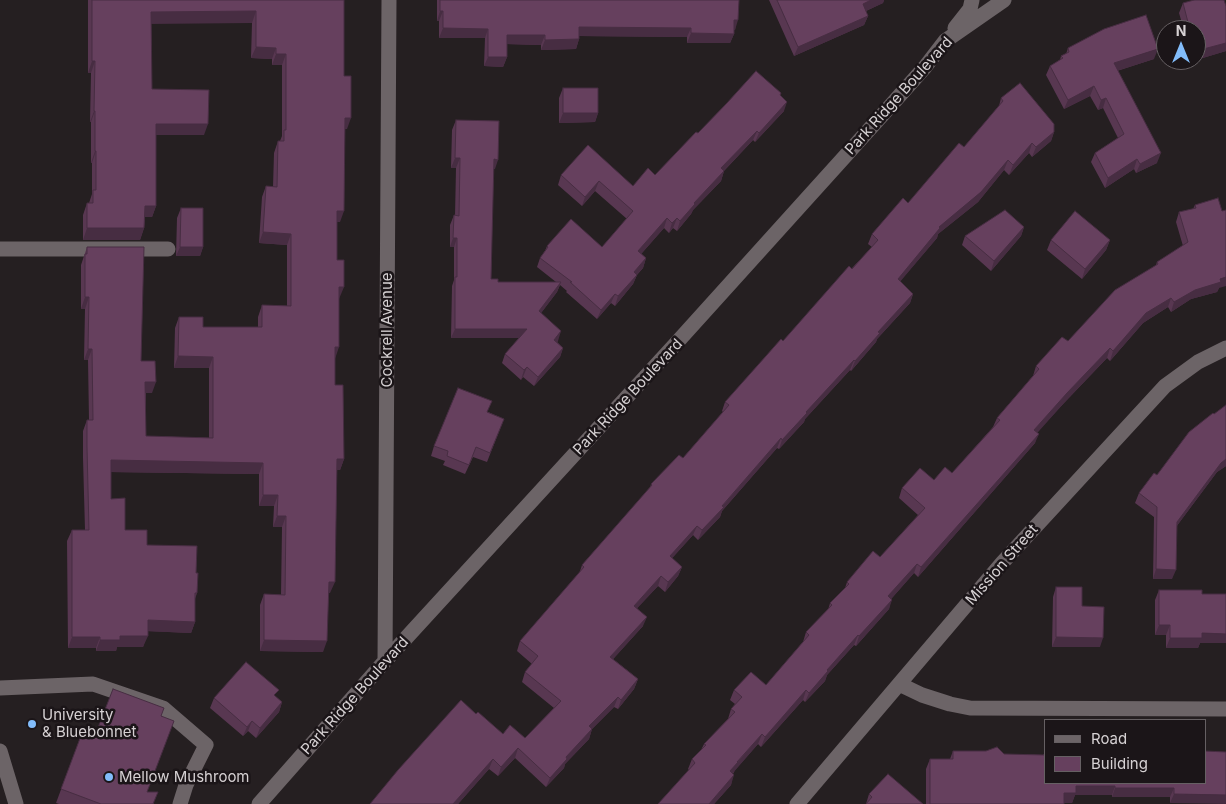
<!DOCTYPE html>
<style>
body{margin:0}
#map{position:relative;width:1226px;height:804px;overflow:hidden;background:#251f21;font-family:Inter,sans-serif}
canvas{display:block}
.legend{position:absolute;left:1044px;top:719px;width:162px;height:65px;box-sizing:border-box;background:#1b1518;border:1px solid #666063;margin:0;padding:6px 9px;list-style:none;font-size:15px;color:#d6d1d3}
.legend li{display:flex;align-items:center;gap:10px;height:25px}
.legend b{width:25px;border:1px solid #666063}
.north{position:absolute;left:1156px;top:20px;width:50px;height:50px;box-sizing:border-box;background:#1b1518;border:1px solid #666063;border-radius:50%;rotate:0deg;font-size:14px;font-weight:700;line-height:20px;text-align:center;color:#d6d1d3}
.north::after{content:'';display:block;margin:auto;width:18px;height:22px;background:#82bcfa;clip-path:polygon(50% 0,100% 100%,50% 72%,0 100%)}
</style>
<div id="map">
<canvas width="1226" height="804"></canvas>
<ul class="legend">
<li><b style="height:6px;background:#6c6467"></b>Road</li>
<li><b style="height:14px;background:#66405e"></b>Building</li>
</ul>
<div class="north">N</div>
</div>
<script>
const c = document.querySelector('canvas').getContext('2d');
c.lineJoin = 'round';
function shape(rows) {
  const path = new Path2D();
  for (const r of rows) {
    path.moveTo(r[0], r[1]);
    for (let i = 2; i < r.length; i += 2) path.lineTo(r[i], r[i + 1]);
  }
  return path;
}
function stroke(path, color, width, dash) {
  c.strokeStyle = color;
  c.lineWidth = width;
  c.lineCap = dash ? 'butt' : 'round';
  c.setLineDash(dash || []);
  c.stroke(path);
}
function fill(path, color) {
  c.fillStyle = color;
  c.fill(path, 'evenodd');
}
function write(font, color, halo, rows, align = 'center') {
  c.font = font + ' Inter,sans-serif';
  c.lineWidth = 5;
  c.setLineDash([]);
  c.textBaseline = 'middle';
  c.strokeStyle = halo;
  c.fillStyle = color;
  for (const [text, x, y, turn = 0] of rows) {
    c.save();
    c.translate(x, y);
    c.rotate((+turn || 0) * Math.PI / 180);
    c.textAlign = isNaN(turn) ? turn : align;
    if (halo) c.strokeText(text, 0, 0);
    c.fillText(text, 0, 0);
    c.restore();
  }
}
const minor = shape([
 [955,28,970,9,972,0],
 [0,249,168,249],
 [385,661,389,0],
 [899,684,922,695,950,704,970,708,1226,709],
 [0,688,93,684,163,708,206,745,186,785,180,804],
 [0,751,16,804],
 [259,804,385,661,680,339,885,112,925,67,945,41,1004,0],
 [797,804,1002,563,1165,386,1198,362,1226,348]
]);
const wall = shape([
 [88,0,344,0,344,76,347,129,345,129,340,222,337,222,337,260,339,299,335,358,335,385,344,459,340,470,337,470,330,593,328,593,323,652,260,651,260,605,264,594,281,595,282,527,273,527,274,506,259,506,259,474,111,472,111,499,125,530,147,545,196,573,197,593,195,599,195,622,191,633,148,631,143,647,117,647,116,651,96,651,96,648,68,648,67,541,72,530,85,530,83,458,83,431,87,420,89,420,88,360,84,360,85,309,81,309,81,265,87,247,141,361,152,393,146,393,146,436,209,438,209,368,174,368,175,328,179,317,203,327,258,327,258,317,262,305,287,306,287,245,259,243,262,197,266,186,273,187,274,153,278,141,280,141,282,136,282,65,272,65,272,59,251,58,252,23,151,23,152,89,204,135,156,135,156,206,152,217,145,217,144,228,140,240,83,240,83,215,87,203,89,203,92,194,92,163,91,163,91,122,90,122,91,73,88,73],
 [437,0,739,0,735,30,734,30,734,34,730,43,687,43,687,37,579,36,579,39,576,49,541,50,541,45,507,44,507,57,503,67,484,66,485,38,439,38,439,21,437,21],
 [769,0,884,0,883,3,866,11,868,16,864,25,794,56],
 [1183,3,1226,6,1226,51,1196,60,1196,30,1184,30,1179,13],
 [1068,48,1154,59,1117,71,1157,163,1136,173,1134,169,1105,188,1091,162,1095,153,1118,138,1103,108,1098,110,1090,96,1064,109,1046,75,1050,66,1060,60,1061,56,1066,54],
 [563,88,598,113,595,122,559,123,559,98],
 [781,93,780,95,784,111,755,142,753,140,724,171,721,181,693,210,691,214,677,231,673,228,669,233,664,228,641,254,646,258,643,268,637,275,633,284,615,306,611,303,597,319,566,292,567,291,560,285,557,292,541,313,558,341,557,342,563,348,560,357,534,386,523,377,521,380,502,363,505,354,519,338,451,338,452,286,454,280,454,247,450,247,450,225,454,215,455,216,456,168,451,168,452,130,456,120,495,169,493,169,491,279,498,282,556,282,537,267,540,258,545,251,547,246,602,247,627,219,595,191,582,206,558,185,561,175,633,186,655,175,698,133],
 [1001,98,1054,132,1051,141,1032,157,1029,153,1009,175,1004,170,978,202,938,234,937,238,900,281,913,294,910,303,877,339,876,342,851,371,850,370,805,419,804,422,779,449,777,448,722,511,720,517,698,540,693,535,672,558,682,567,678,576,665,592,658,586,637,608,643,626,613,659,638,679,634,689,618,709,614,707,592,729,589,739,565,764,564,768,546,787,515,758,498,776,489,769,458,804,370,804,476,714,503,734,525,738,554,708,522,682,525,672,532,664,517,651,520,641,579,574,582,565,650,488,651,484,683,458,723,412,722,411,725,402,783,341,872,247,868,244,872,234,908,203,964,147,999,106],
 [1195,205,1219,288,1217,292,1191,299,1171,312,1168,307,1143,323,1110,361,1107,358,1064,403,1037,432,1035,443,918,577,914,573,891,599,889,609,856,646,854,645,827,675,825,681,805,702,803,700,761,747,758,744,735,770,733,774,731,785,714,804,658,804,689,770,688,769,692,759,701,750,704,744,728,719,731,709,735,704,730,700,734,690,766,685,803,642,806,632,828,610,830,603,845,588,847,582,880,557,918,515,899,498,902,488,934,480,952,473,993,427,997,418,1033,376,1036,366,1068,341,1156,265,1157,262,1183,246,1176,222,1179,212,1193,209],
 [181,208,203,247,200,256,176,256,177,218],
 [1024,227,1021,236,991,271,962,245,965,236],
 [1051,240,1110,240,1106,250,1082,279,1047,250],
 [1226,405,1226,466,1217,472,1176,527,1172,579,1153,579,1154,517,1135,503,1139,493],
 [488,412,504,419,487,462,473,457,465,474,443,465,445,461,431,456,434,446],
 [1056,587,1100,647,1052,647,1053,597],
 [1159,590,1200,643,1198,648,1166,648,1166,635,1155,635,1155,600],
 [276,697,282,702,279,712,256,738,248,731,243,736,210,708,214,698],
 [161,716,147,792,154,804,59,804,56,803,82,733,94,738],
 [953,751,1004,754,1043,755,1044,754,1205,783,1170,803,1170,797,1112,797,1112,795,1075,795,1072,803,1064,803,1064,804,926,804,926,769,930,759,950,759],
 [869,794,923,804,866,804]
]);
const shadedWall = shape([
 [871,0,884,0,883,3,859,14,863,4],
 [256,11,252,23,147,24,151,12],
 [440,11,443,11,439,21,437,21],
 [868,16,864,25,794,56,798,47],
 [734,20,738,20,735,30,731,30],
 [579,27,691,28,687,37,575,36],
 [443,28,488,29,485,38,439,38],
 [691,33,734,34,730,43,687,43],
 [507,35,545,35,541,45,504,44],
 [579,39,576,49,541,50,545,40],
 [1226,43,1226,51,1196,60,1196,51],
 [256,47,276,48,272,59,251,58],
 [1158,49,1154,59,1110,73,1114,63],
 [276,54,286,54,282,65,272,65],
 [488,57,507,57,503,67,484,66],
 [92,61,95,61,91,73,88,73],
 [1094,86,1090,96,1064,109,1068,100],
 [1106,98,1103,108,1098,110,1101,100],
 [787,102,784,111,755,142,759,133],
 [94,111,95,111,91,122,90,122],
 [563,113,598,113,595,122,559,123],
 [345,118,351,118,347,129,341,129],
 [156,124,208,124,204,135,152,135],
 [757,131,753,140,717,178,721,168],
 [1054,132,1051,141,1032,157,1036,147],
 [1032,143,1029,153,1009,175,1013,165],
 [95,151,96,151,92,163,91,163],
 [1161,153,1157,163,1136,173,1140,164],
 [455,158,460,158,456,168,451,168],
 [494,159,498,160,495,169,490,169],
 [1137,159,1134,169,1105,188,1108,178],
 [1008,160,1004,170,978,202,938,234,937,238,894,289,898,279,939,227],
 [724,171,721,181,693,210,691,214,677,231,680,221,694,203],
 [599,181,595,191,582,206,585,197],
 [145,206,156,206,152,217,141,217],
 [337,211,344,211,340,222,333,222],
 [667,218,664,228,635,261,638,251],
 [677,218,673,228,669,233,672,223],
 [1024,227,1021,236,991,271,994,261],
 [87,228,144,228,140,240,83,240],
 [263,232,291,234,287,245,259,243],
 [453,238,457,238,454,247,450,247],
 [1110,240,1106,250,1082,279,1085,269],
 [180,247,203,247,200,256,176,256],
 [646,258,643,268,630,282,634,272],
 [637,275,633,284,615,306,618,296],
 [1226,277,1226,286,1219,288,1217,292,1191,299,1171,312,1174,302,1195,290],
 [561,282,557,292,535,321,539,311],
 [339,287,344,287,339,299],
 [615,294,611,303,597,319,601,310],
 [913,294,910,303,877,339,876,342,851,371,855,361,878,332],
 [85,297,89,297,85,309,81,309],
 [1171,298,1168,307,1143,323,1110,361,1113,351,1146,313],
 [455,329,527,329,524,338,451,338],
 [561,331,558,341,551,349,554,340],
 [335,347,339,347,335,359],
 [563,348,560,357,534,386,538,377],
 [1110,348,1107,358,1064,403,1031,440,1034,430,1067,393],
 [88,349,92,349,88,360,84,360],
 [178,356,213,357,209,368,174,368],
 [854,360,850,370,805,419,804,422,779,449,782,440,806,412],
 [527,367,523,377,521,380,524,370],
 [145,382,156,382,152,393,141,393],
 [1039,434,1035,443,918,577,921,567],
 [781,438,777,448,722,511,720,517,698,540,702,530],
 [337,459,344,459,340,470,333,470],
 [1226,459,1226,466,1217,472,1173,531,1177,522,1221,463],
 [111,460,263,463,259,474,106,472],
 [263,495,278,495,274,506,259,506],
 [277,516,286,516,282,527,273,527],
 [697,526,693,535,666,565,670,556],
 [917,564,914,573,885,606,888,596],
 [682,567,678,576,665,592,668,582],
 [1156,569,1176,570,1172,579,1153,579],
 [661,576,658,586,631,615,634,606],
 [329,582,335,582,330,593,324,593],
 [892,600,889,609,856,646,859,636],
 [647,617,643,626,606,667,610,657],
 [148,620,195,622,191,633,143,631],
 [1159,625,1170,625,1166,635,1155,635],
 [1202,633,1226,634,1226,643,1200,643,1198,648,1166,648,1170,638],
 [858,635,854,645,827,675,825,681,805,702,809,693,827,670],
 [120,636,148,636,143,647,117,647,116,651,96,651,100,640],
 [72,637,100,637,96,648,68,648],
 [1056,637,1103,638,1100,647,1052,647],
 [264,640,327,641,323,652,260,651],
 [638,679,634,689,618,709,621,700],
 [806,690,803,700,761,747,765,737],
 [618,697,614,707,585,736,589,726],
 [282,702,279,712,256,738,260,728],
 [252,721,248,731,243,736,247,727],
 [592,729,589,739,565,764,564,768,546,787,550,778,566,757],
 [762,734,758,744,726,781,730,771],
 [518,748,515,758,498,776,501,767],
 [493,759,489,769,458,804,453,804],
 [734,775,731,785,714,804,709,804],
 [1076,786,1115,786,1112,795,1075,795,1072,803,1061,803,1064,793],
 [1115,788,1174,788,1170,797,1112,797],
 [1174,794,1226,795,1226,804,1170,803]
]);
const building = shape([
 [92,0,344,0,344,76,351,76,351,118,345,118,344,211,337,211,337,260,344,260,344,287,339,287,339,347,335,347,335,385,343,385,344,459,337,459,335,582,329,582,327,641,264,640,264,594,285,595,286,516,277,516,278,495,263,495,263,463,111,460,111,499,125,498,125,530,147,530,147,545,197,546,196,573,198,573,197,593,195,593,195,622,148,620,148,636,120,636,120,640,100,640,100,637,72,637,72,530,89,530,87,447,87,420,93,420,92,349,88,349,89,297,85,297,85,254,87,254,87,247,144,247,141,361,155,361,156,382,145,382,146,436,213,438,213,357,178,356,179,317,203,317,203,327,262,327,262,305,291,306,291,234,263,232,266,186,277,187,278,141,284,141,284,130,286,130,286,54,276,54,276,48,256,47,256,11,151,12,152,89,209,90,208,124,156,124,156,206,145,206,144,228,87,228,87,203,93,203,93,190,96,190,96,151,95,151,95,111,94,111,95,61,92,61,92,0],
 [440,0,739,0,738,20,734,20,734,34,691,33,691,28,579,27,579,39,545,40,545,35,507,35,507,57,488,57,488,29,443,28,443,11,440,11,440,0],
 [777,0,871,0,863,4,868,16,798,47,777,0],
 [1194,0,1224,0,1226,6,1226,43,1196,51,1196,30,1190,30,1183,3,1194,0],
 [1146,15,1158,49,1114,63,1161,153,1140,164,1137,159,1108,178,1095,153,1124,134,1106,98,1101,100,1094,86,1068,100,1050,66,1063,58,1061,56,1069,52,1068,48,1104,29,1146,15],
 [756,71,781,93,780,95,787,102,759,133,757,131,721,168,724,171,694,203,695,204,680,221,677,218,672,223,667,218,638,251,646,258,634,272,637,275,618,296,615,294,601,310,570,282,572,282,540,258,548,247,547,246,571,219,602,247,633,211,599,181,585,197,561,175,588,145,633,186,648,168,655,175,696,132,698,133,727,103,756,71],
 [1020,83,1054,124,1054,132,1036,147,1032,143,1013,165,1008,160,981,192,939,227,940,228,898,279,913,294,878,332,880,333,855,361,854,360,806,412,807,413,782,440,781,438,722,506,724,507,702,530,697,526,670,556,682,567,668,582,661,576,634,606,647,617,610,657,638,679,621,700,618,697,589,726,592,729,566,757,567,759,550,778,518,748,501,767,493,759,453,804,370,804,398,770,461,700,476,714,478,712,503,734,510,725,525,738,561,701,525,672,538,656,520,641,584,567,582,565,652,485,651,484,679,455,683,458,729,405,725,402,766,356,781,339,783,341,849,266,852,269,878,240,872,234,903,198,908,203,959,143,964,147,1003,101,1001,98,1020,83],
 [563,88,598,88,598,113,563,113,563,88],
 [456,120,499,121,498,160,494,159,491,279,498,279,498,282,561,282,539,311,561,331,554,340,563,348,538,377,527,367,524,370,505,354,527,329,455,329,455,277,457,277,457,238,453,238,454,215,459,216,460,158,455,158,456,120],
 [1218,198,1222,211,1226,210,1226,277,1220,279,1221,282,1195,290,1174,302,1171,298,1146,313,1113,351,1110,348,1067,393,1034,430,1039,434,921,567,917,564,888,596,892,600,859,636,858,635,827,670,828,671,809,693,806,690,765,737,762,734,737,762,738,762,730,771,734,775,709,804,658,804,695,763,692,759,706,745,704,744,735,712,731,709,742,697,734,690,751,672,766,685,809,635,806,632,832,605,830,603,849,584,847,582,873,551,880,557,925,508,902,488,920,468,934,480,945,467,952,473,1000,420,997,418,1039,369,1036,366,1062,337,1068,341,1115,290,1158,264,1157,262,1188,242,1179,212,1196,208,1195,205,1218,198],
 [181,208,203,208,203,247,180,247,181,208],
 [1005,210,1024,227,994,261,965,236,1005,210],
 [1075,211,1110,240,1085,269,1051,240,1075,211],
 [458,388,492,401,487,412,504,419,490,453,476,447,469,465,447,456,448,451,434,446,458,388],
 [1226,405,1226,459,1221,463,1177,522,1176,570,1156,569,1157,507,1139,493,1154,473,1157,475,1189,432,1213,413,1214,414,1226,405],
 [1056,587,1082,587,1082,606,1104,607,1103,638,1056,637,1056,587],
 [1159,590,1202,590,1202,594,1226,594,1226,634,1202,633,1202,638,1170,638,1170,625,1159,625,1159,590],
 [246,662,279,690,274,695,282,702,260,728,252,721,247,727,214,698,246,662],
 [113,689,164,708,161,716,174,721,147,792,158,792,153,804,101,804,61,789,82,733,94,738,113,689],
 [997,747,1004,754,1044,755,1044,754,1045,754,1045,783,1205,783,1205,751,1226,752,1226,795,1174,794,1174,788,1115,788,1115,786,1076,786,1076,793,1064,793,1064,804,930,804,930,759,953,759,953,751,986,751,997,747],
 [888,774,923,804,866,804,872,797,869,794,888,774]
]);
const markers = [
 [32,724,5,"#82bcfa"],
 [109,777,5,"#82bcfa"]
];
const streetNames = [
 ["Park Ridge Boulevard",899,96,-48],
 ["Cockrell Avenue",387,330,-90],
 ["Park Ridge Boulevard",628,397,-47],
 ["Mission Street",1002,565,-49],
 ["Park Ridge Boulevard",355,696,-48]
];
const poiNames = [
 ["University",42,715],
 ["& Bluebonnet",42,732],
 ["Mellow Mushroom",119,777]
];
stroke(minor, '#6c6467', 15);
fill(wall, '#583751');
fill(shadedWall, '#472d42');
fill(building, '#66405e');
stroke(building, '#472d42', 1);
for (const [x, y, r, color] of markers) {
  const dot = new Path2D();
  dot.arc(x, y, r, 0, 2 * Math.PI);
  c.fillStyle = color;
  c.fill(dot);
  stroke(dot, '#1b1518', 2);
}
write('15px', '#d6d1d3', '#1b1518', streetNames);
write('15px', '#d6d1d3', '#1b1518', poiNames, 'left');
</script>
